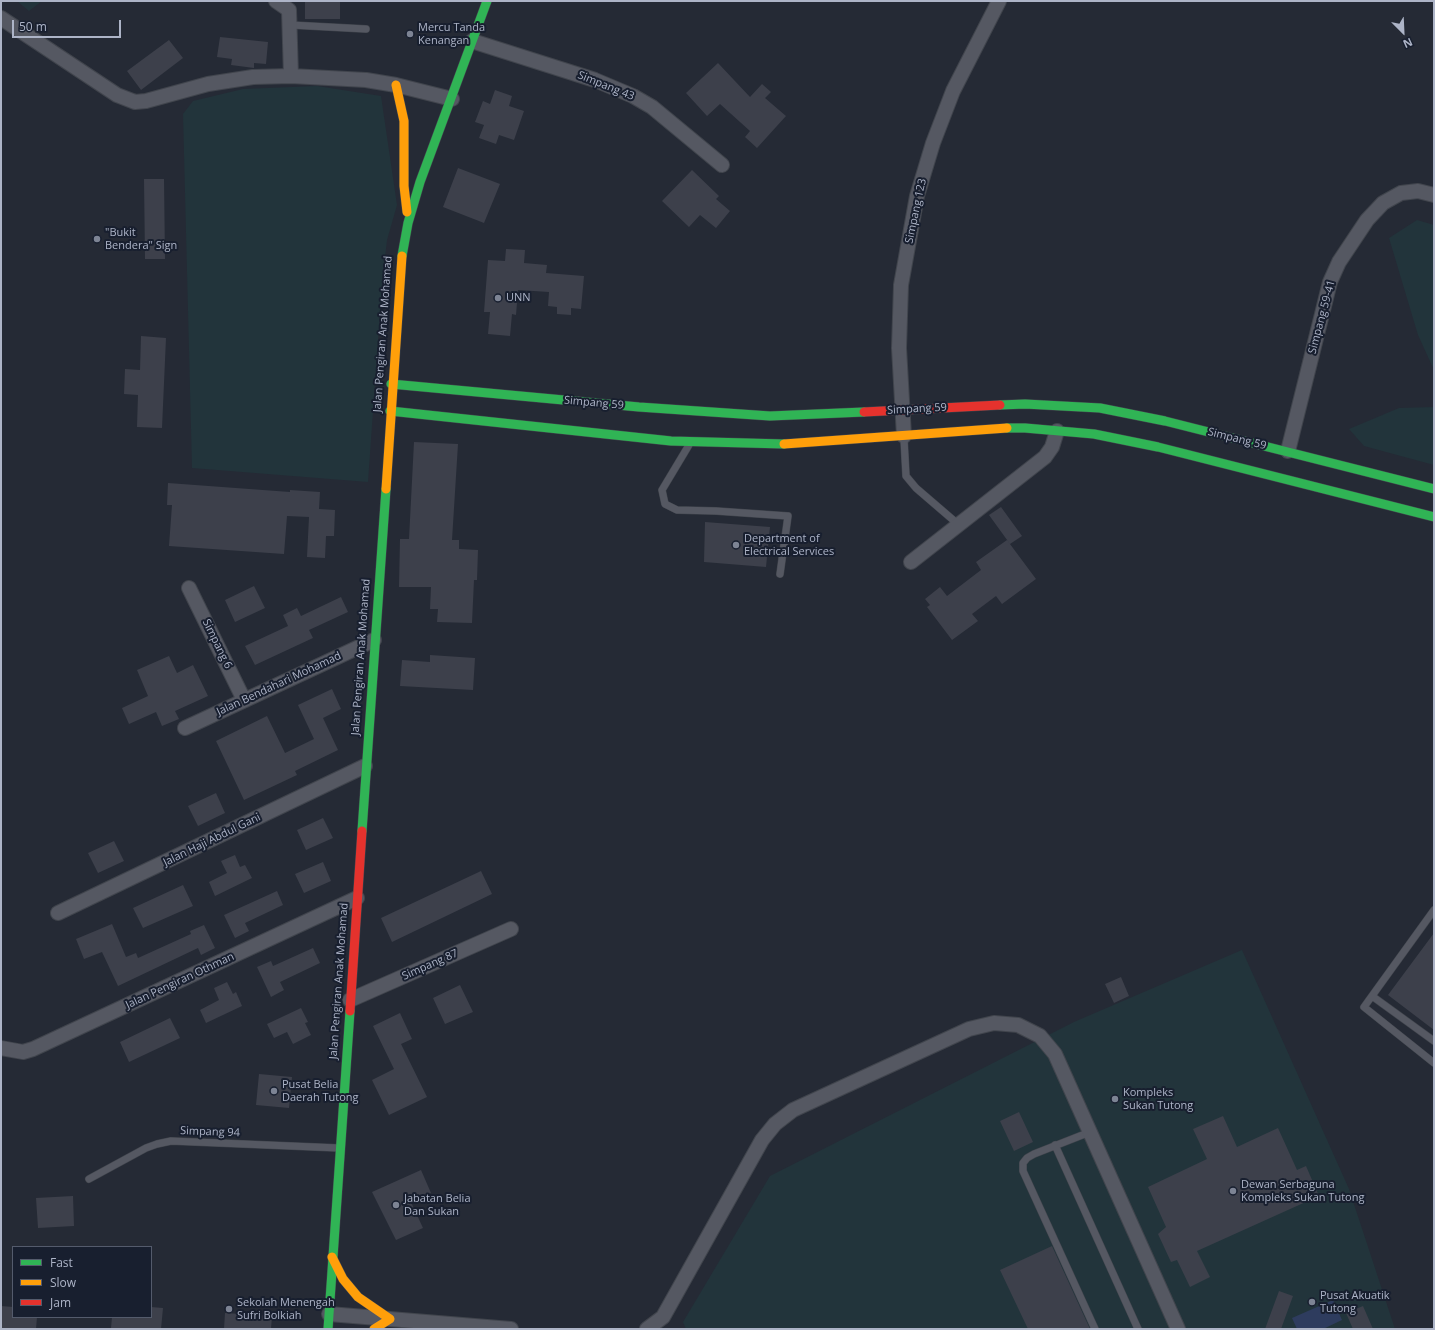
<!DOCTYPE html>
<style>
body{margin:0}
#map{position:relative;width:1435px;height:1330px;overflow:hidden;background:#252a35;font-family:"Open Sans",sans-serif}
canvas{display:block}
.frame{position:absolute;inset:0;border:2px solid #adb4c7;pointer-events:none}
.legend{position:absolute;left:12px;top:1246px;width:140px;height:72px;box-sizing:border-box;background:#181f2f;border:1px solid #545b6c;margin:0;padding:5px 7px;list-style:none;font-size:12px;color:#adb4c7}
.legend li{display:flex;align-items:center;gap:8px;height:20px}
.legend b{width:20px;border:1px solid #545b6c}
.north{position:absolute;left:1383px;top:12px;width:40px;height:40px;-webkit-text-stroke:3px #181f2f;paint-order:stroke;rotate:156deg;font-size:11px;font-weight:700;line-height:16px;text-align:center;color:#adb4c7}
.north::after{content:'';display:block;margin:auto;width:14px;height:18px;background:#adb4c7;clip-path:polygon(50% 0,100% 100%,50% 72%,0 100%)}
.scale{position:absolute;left:12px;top:20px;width:109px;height:18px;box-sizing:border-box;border:2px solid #adb4c7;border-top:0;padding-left:5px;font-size:12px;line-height:14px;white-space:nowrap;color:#adb4c7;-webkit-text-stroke:3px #181f2f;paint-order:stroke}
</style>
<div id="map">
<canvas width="1435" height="1330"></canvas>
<div class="frame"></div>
<ul class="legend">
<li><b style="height:5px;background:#30b455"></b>Fast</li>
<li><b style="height:5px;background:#ff9f0a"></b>Slow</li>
<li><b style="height:5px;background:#e5322d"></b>Jam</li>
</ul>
<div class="north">N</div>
<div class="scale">50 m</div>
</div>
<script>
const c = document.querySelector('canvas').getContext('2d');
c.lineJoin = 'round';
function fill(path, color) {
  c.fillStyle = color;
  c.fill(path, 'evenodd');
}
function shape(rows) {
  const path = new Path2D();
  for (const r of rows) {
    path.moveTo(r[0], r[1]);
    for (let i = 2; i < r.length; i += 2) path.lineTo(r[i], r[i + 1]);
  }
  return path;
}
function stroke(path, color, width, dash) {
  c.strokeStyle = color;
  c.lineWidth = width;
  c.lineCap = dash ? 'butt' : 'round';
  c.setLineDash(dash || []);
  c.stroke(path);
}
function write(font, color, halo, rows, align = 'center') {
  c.font = font + ' "Open Sans",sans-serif';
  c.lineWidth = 4;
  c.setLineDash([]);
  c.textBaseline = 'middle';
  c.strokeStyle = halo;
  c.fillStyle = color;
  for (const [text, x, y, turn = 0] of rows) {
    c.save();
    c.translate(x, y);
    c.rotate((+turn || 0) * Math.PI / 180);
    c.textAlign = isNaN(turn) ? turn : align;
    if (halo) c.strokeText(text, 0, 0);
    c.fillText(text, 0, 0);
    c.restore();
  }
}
const green = shape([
 [17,1,42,1,29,11],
 [317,86,381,96,397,205,387,240,382,284,368,482,192,468,183,114,193,101,243,89],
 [1417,220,1434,225,1434,370,1418,335,1389,238],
 [1434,407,1434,465,1364,446,1349,429,1399,408],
 [1242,950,1349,1189,1395,1329,686,1329,683,1322,770,1176,1074,1022]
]);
const water = shape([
 [1333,1300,1342,1320,1323,1329,1297,1329,1292,1318]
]);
const building = shape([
 [305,1,340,1,340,19,305,19],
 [220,37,268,42,266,64,254,63,254,68,231,65,232,59,217,57],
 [169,40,183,58,141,90,127,71],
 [718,63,750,97,762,84,771,92,765,98,786,116,757,148,745,137,750,131,720,104,707,116,686,93],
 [495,90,512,96,509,106,524,111,514,140,499,135,496,144,479,138,484,125,475,122,483,101,490,104],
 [458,168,500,184,484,223,443,207],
 [692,170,719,196,716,199,730,211,716,228,700,215,689,227,662,201],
 [144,179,164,179,165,259,145,259],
 [506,249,525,250,524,263,547,265,546,273,584,276,581,309,571,308,571,315,557,314,557,307,548,306,549,292,518,290,516,315,512,314,510,336,488,334,490,312,484,312,488,260,505,261],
 [141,336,166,338,162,428,137,427,138,395,124,394,125,369,140,370],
 [414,442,458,444,452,540,459,540,459,549,478,550,477,580,474,580,472,623,437,622,438,609,430,609,431,587,399,587,400,539,409,539],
 [168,483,290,492,290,490,320,492,319,509,335,510,334,536,326,536,325,558,307,557,309,517,287,516,284,554,169,546,172,505,167,505],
 [1001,507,1022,536,1010,544,989,515],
 [705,522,770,527,766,567,704,562],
 [1007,540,1036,579,1002,604,996,596,972,614,978,621,952,640,927,607,930,605,925,599,940,587,947,596,981,570,976,562],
 [254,586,265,608,235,622,225,600],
 [341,597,348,612,309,630,313,638,255,665,245,646,288,626,283,615,297,608,301,616],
 [430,655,475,658,473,690,400,686,402,660,430,662],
 [169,656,177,673,193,665,208,696,175,711,179,719,162,726,156,712,129,724,122,708,148,696,137,670],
 [332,689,341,709,323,718,338,750,295,771,297,775,244,800,216,741,267,716,285,753,314,739,298,705],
 [216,793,225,813,198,826,188,806],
 [323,818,333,838,306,850,297,830],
 [114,841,124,861,98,873,88,853],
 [235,855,240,867,245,865,252,878,215,896,209,882,227,873,221,861],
 [323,862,331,881,304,893,295,874],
 [481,871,492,894,392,942,381,918],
 [183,885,193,906,143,928,133,908],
 [277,891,283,905,245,923,249,931,235,938,224,915],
 [112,924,126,957,136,953,138,958,191,934,190,931,204,925,215,948,201,955,198,948,118,986,102,952,84,959,76,939],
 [1434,933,1434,1030,1388,995],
 [313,948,320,963,280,982,284,990,271,997,257,967,271,961,273,966],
 [1121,977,1129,996,1114,1003,1105,984],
 [227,982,233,994,236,992,242,1006,206,1023,200,1010,219,1000,214,988],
 [460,985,473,1012,445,1024,433,998],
 [301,1008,308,1022,305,1023,311,1035,293,1044,287,1032,274,1038,267,1024],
 [400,1013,412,1039,401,1044,427,1097,389,1115,372,1080,394,1069,373,1026],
 [170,1018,180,1038,129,1062,120,1042],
 [259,1074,292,1077,289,1108,256,1105],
 [1019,1112,1033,1142,1014,1151,1000,1121],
 [1223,1116,1237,1147,1278,1128,1297,1170,1306,1166,1319,1196,1197,1251,1210,1277,1190,1287,1177,1260,1171,1262,1158,1234,1166,1227,1148,1187,1207,1159,1193,1129],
 [421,1170,431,1193,411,1202,423,1228,396,1240,372,1192],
 [73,1196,74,1226,38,1228,36,1198],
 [1052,1246,1090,1329,1028,1329,1000,1270],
 [1279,1291,1293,1296,1281,1329,1265,1329],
 [1,1306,13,1307,13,1317,37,1317,36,1329,1,1329],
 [1363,1306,1373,1329,1353,1329,1346,1313],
 [151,1307,163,1308,161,1329,111,1328,112,1317,151,1317],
 [225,1313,272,1316,271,1329,224,1329]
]);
const lane = shape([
 [291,25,366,29],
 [904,439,906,476,916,488,959,525],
 [689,445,662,490,665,504,677,510,716,511,788,516,780,574],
 [1434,910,1364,1007,1434,1063],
 [1372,996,1434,1041],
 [1090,1132,1034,1154,1027,1158,1023,1163,1023,1171,1095,1329],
 [1055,1145,1138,1329],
 [89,1179,146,1148,157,1144,171,1141,339,1148]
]);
const street = shape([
 [276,1,289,10,291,76],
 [1,18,117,95,135,102,146,101,208,84,253,77,291,76,366,80,396,85,452,99],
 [472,41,595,80,633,96,652,107,722,165],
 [904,436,899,348,901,285,917,196,933,143,953,91,999,1],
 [1288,451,1330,282,1339,262,1367,220,1383,203,1401,193,1418,191,1434,195],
 [911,562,1045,457,1052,447,1057,431],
 [189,588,244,700],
 [185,728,374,640],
 [58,913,365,766],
 [350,1000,511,929],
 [1,1048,23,1052,33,1049,357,898],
 [329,1314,511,1329],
 [647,1329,663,1317,762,1140,775,1124,793,1110,969,1029,994,1023,1018,1025,1040,1036,1055,1054,1178,1329]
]);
const fast = shape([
 [402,256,408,223,420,182,487,1],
 [391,384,639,407,770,416,864,412],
 [1000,405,1025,404,1100,408,1165,421,1434,489],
 [390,411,671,441,784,444],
 [1007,428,1025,428,1094,434,1158,447,1434,517],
 [362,831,386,489],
 [328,1329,350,1011]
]);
const slow = shape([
 [396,85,404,121,404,186,407,212],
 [784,444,1007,428],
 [386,489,402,256],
 [332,1257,343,1279,358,1297,390,1319,374,1329]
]);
const jam = shape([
 [864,412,1000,405],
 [350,1011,362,831]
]);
const markers = [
 [410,34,4,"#7d8494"],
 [97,239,4,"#7d8494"],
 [498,298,4,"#7d8494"],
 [736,545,4,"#7d8494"],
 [274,1091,4,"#7d8494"],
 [1115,1099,4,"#7d8494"],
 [1233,1191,4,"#7d8494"],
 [396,1205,4,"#7d8494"],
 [1312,1302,4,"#7d8494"],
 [229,1309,4,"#7d8494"]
];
const poiNames = [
 ["Mercu Tanda",418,28],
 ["Kenangan",418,41],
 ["\"Bukit",105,233],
 ["Bendera\" Sign",105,246],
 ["UNN",506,298],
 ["Department of",744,539],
 ["Electrical Services",744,552],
 ["Pusat Belia",282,1085],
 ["Daerah Tutong",282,1098],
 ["Kompleks",1123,1093],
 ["Sukan Tutong",1123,1106],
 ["Dewan Serbaguna",1241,1185],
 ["Kompleks Sukan Tutong",1241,1198],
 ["Jabatan Belia",404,1199],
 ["Dan Sukan",404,1212],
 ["Pusat Akuatik",1320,1296],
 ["Tutong",1320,1309],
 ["Sekolah Menengah",237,1303],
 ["Sufri Bolkiah",237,1316]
];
const streetNames = [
 ["Simpang 43",606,86,22],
 ["Simpang 123",916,211,-78],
 ["Simpang 59-41",1322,317,-75],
 ["Jalan Pengiran Anak Mohamad",383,334,-86],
 ["Simpang 59",594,403,5],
 ["Simpang 59",917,409,-3],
 ["Simpang 59",1237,439,14],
 ["Simpang 6",217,644,64],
 ["Jalan Pengiran Anak Mohamad",361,657,-86],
 ["Jalan Bendahari Mohamad",279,684,-25],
 ["Jalan Haji Abdul Gani",212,840,-26],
 ["Simpang 87",430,965,-24],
 ["Jalan Pengiran Othman",180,981,-25],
 ["Jalan Pengiran Anak Mohamad",339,981,-86],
 ["Simpang 94",210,1132,2]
];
fill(green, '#22343b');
fill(water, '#2e3c5e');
fill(building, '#3d404b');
stroke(lane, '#41454d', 8);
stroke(street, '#41454d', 16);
stroke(fast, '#41454d', 10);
stroke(slow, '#41454d', 10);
stroke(jam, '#41454d', 10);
stroke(lane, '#555862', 7);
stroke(street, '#555862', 14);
stroke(fast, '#30b455', 9);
stroke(slow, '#ff9f0a', 9);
stroke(jam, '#e5322d', 9);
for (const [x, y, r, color] of markers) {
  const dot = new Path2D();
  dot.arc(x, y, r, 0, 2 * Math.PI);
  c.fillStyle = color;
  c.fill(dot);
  stroke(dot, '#181f2f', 1.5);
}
write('11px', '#adb4c7', '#181f2f', poiNames, 'left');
write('11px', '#adb4c7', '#181f2f', streetNames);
</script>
